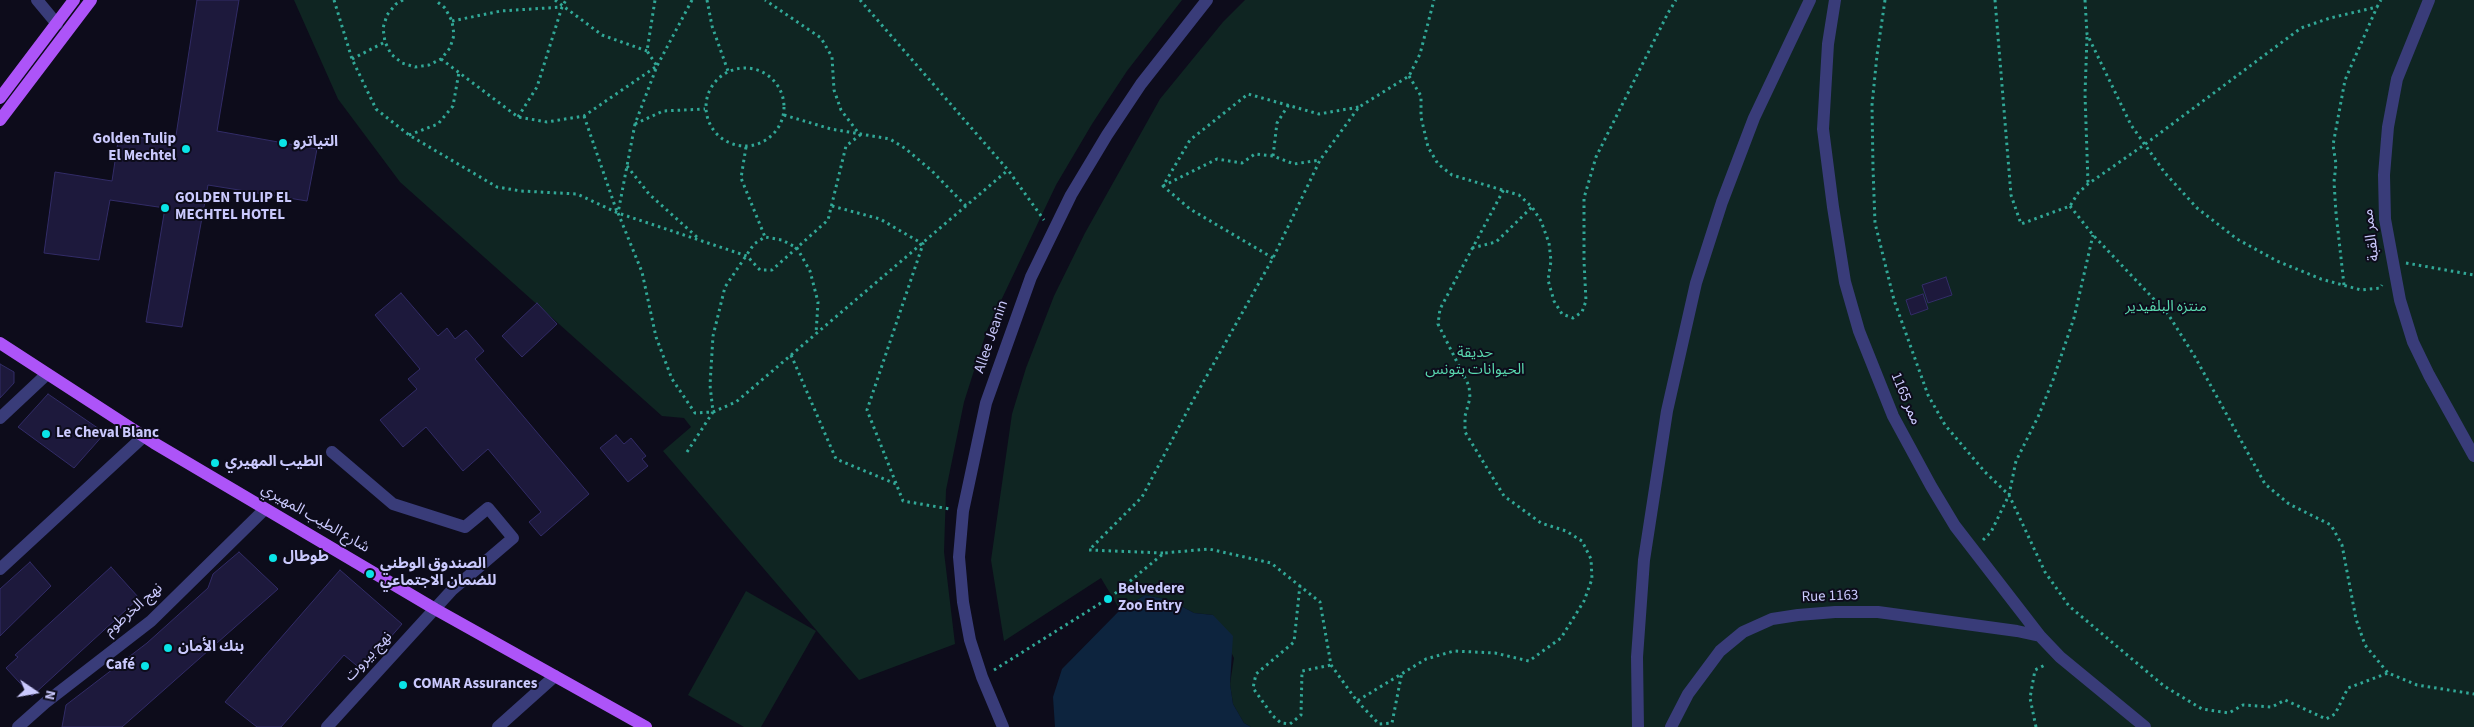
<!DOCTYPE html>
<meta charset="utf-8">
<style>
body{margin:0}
#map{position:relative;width:2474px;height:727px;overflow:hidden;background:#0d0c1b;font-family:"Source Sans 3",sans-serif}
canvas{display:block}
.north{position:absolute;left:10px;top:667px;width:50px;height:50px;-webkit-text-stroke:4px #0d0c1b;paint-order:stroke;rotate:102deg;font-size:14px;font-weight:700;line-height:20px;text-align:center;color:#cac9fd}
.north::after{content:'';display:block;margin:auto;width:18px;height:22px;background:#cac9fd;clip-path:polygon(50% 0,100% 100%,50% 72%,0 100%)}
</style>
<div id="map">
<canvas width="2474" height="727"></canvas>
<div class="north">N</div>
</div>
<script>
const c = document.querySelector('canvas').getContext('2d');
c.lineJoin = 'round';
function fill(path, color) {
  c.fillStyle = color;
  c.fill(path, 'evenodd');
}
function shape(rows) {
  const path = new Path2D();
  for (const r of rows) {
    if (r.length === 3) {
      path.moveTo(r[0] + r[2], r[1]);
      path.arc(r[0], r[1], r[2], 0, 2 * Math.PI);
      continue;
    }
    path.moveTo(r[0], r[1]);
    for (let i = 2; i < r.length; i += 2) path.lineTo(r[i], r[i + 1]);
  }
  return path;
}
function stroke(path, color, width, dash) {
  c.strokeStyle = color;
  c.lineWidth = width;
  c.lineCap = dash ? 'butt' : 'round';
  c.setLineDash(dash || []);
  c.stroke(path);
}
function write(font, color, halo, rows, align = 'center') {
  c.font = font + ' "Source Sans 3","Noto Sans Arabic",sans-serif';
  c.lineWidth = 4;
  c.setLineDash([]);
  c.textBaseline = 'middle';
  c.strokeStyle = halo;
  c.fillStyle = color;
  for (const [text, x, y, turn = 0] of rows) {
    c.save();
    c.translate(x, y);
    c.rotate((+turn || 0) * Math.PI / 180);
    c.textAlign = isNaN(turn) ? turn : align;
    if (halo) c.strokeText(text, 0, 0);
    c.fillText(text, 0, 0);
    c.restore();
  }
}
const green = shape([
 [294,0,1182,0,1127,71,1092,124,1056,185,987,330,964,402,946,490,944,552,955,644,859,680,663,451,691,427,684,418,662,416,400,182,338,99],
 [1245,0,2474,0,2474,727,1251,727,1244,723,1233,704,1230,684,1234,658,1213,615,1194,613,1170,600,1145,595,1120,610,1101,578,1004,641,991,560,1012,414,1026,368,1054,296,1085,233,1160,99,1223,22],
 [746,591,816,631,761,727,744,727,688,695]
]);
const water = shape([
 [1145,595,1170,600,1194,613,1213,615,1233,636,1230,684,1233,704,1244,723,1251,727,1055,727,1053,697,1062,669,1120,610]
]);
const building = shape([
 [197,0,239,0,217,131,317,149,307,201,208,185,182,327,146,322,165,208,110,200,99,260,44,253,55,172,112,181,119,135,175,142,197,0],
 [1946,277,1952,295,1928,303,1922,285,1946,277],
 [401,293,438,336,447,328,455,339,466,330,484,351,475,359,589,494,541,536,529,522,541,512,488,449,463,471,426,427,403,447,380,420,417,389,408,379,420,369,375,315,401,293],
 [1923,294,1928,309,1911,315,1906,300,1923,294],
 [537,303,557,324,522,357,502,336,537,303],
 [0,364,14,372,14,383,0,398,0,364],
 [48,394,105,433,74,468,18,427,48,394],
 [616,435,624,444,631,438,646,456,642,459,648,466,628,482,600,448,616,435],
 [239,552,278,589,122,727,62,727,66,705,147,643,208,588,213,574,239,552],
 [30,562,51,586,0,636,0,589,30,562],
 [111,567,139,598,32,696,6,668,18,657,15,655,111,567],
 [340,570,402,624,362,670,344,655,281,727,257,727,225,702,340,570]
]);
const path = shape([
 [334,0,352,59,376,109,409,135,497,187,521,191,577,194,618,213,747,256,760,270,772,270,828,220,846,146,860,135,841,110,834,90,832,57,821,38,765,0],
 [403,0,396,4,387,15,383,28,385,42,391,54,402,63,415,67,429,65,441,59,450,48,454,35,452,21,445,8,435,0],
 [555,0,602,35,647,51],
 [692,0,657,66,635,124,618,213,642,272,656,337,672,379,695,413,713,412,736,402,1008,170],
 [707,0,712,26,728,71],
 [860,0,1008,170,1044,220],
 [1885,0,1877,55,1872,105,1873,168,1875,223,1894,300,1928,395,1945,425,1985,472,2009,495,2045,572,2069,606,2164,686,2202,709,2229,713,2243,705,2272,707,2285,700,2326,719,2335,714,2348,688,2388,673],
 [1995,0,2011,195,2021,224,2070,206,2078,193,2088,184,2144,145,2301,28,2330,18,2377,7,2381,0],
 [2085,0,2087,34,2131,125,2165,173,2197,208,2237,239,2277,261,2321,279,2361,290,2380,288,2382,285],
 [452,21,501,11,562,7],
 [2087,37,2085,94,2088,183],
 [352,59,385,42],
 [441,59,518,117,547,122,584,116,657,66,647,51,655,0],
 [745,107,39],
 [1409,76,1421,96,1421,117,1428,147,1438,164,1452,175,1519,195,1532,207,1541,221,1549,243,1551,261,1548,280,1554,301,1562,314,1573,318,1582,312,1586,301,1584,261,1584,198,1596,157,1668,13,1676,0],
 [784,115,831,129,890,139,906,149,932,171,966,206],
 [584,116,617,212],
 [518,117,537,87,562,7,566,0],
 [635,124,663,111,705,109],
 [409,135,438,124,453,106,459,72],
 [746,147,741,178,765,237],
 [1273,156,1277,123,1289,104],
 [627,166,649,194,698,238],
 [1163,186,1217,159,1242,163,1255,154,1273,156,1294,164,1320,160],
 [832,206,880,219,923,244,867,410,903,501,950,509],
 [2070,206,2093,235,2168,314,2195,357,2265,484,2289,504,2331,525,2342,545,2356,619,2365,645,2388,673,2417,685,2474,694],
 [1472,248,1496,242,1532,207],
 [1273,258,1190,209,1163,186,1190,140,1248,94,1319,114,1359,107],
 [2406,263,2474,275],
 [2344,285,2336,213,2334,182,2336,164,2333,145,2345,80,2377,7],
 [791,355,836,459,896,484],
 [687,452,713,412,710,385,713,336,725,287,754,244,765,237,782,240,797,248,810,271,818,302,816,334],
 [1983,540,1991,532,2009,495,2016,461,2038,417,2053,380,2074,318,2093,235],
 [1163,553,1089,550,1142,497,1191,404,1273,258,1320,160,1359,107,1409,76,1420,54,1434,0],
 [1300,585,1294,642,1256,674,1253,688,1273,716,1281,723,1290,724,1301,715,1302,671,1331,665],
 [994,670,1112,596,1164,553,1209,549,1271,563,1320,602,1331,665,1357,701,1426,659,1454,651,1495,653,1529,661,1561,638,1584,601,1592,579,1591,559,1582,541,1566,531,1541,523,1504,496,1465,432,1465,416,1470,398,1469,386,1438,324,1440,309,1504,189],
 [1357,701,1379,724,1392,723,1402,672],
 [2036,727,2030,698,2035,670,2047,664]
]);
const minor = shape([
 [37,0,57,24],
 [1835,0,1828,44,1823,129,1833,207,1845,282,1859,331,1893,416,1931,486,1955,526,2040,636,2060,657,2145,727],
 [2429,0,2397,79,2388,127,2384,175,2385,219,2400,300,2413,342,2429,375,2474,456],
 [0,418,47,374],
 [0,569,143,437],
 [18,727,45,703,151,621,265,509],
 [327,727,452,590,513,538,488,508,465,527,393,504,332,452],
 [498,727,555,676],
 [1003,727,982,677,970,640,963,602,959,557,963,511,986,403,1031,277,1071,195,1107,135,1141,84,1207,0],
 [1638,727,1637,657,1644,560,1667,411,1696,283,1722,202,1754,118,1810,0],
 [1671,727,1688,694,1720,651,1743,632,1772,619,1798,615,1835,612,1878,612,2017,631,2040,636]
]);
const major = shape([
 [0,98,74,0],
 [0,120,91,0],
 [0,343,154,443,435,609,646,727]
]);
const markers = [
 [283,143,5,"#0ae4e7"],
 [186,149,5,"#0ae4e7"],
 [165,208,5,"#0ae4e7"],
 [46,434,5,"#0ae4e7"],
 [215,463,5,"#0ae4e7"],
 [273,558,5,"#0ae4e7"],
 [370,574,5,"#0ae4e7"],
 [1108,599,5,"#0ae4e7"],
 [168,648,5,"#0ae4e7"],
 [145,666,5,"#0ae4e7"],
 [403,685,5,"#0ae4e7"]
];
const poiNames = [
 ["Golden Tulip",176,140,"right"],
 ["El Mechtel",176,157,"right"],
 ["التياترو",293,143],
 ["GOLDEN TULIP EL",175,199],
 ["MECHTEL HOTEL",175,216],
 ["Le Cheval Blanc",56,434],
 ["الطيب المهيري",225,463],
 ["طوطال",283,558],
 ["الصندوق الوطني",380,565],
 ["للضمان الاجتماعي",380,582],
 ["Belvedere",1118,590],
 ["Zoo Entry",1118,607],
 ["بنك الأمان",178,648],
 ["Café",135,666,"right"],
 ["COMAR Assurances",413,685]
];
const streetNames = [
 ["ممر القبة",2372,235,-97],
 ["Allee Jeanin",992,337,-71],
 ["ممر 1165",1905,399,67],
 ["شارع الطيب المهيري",315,519,30],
 ["Rue 1163",1830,597,-2],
 ["نهج الخرطوم",134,610,-41],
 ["نهج بيروت",369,657,-47]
];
const parkNames = [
 ["منتزه البلفيدير",2166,308],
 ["حديقة",1475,354],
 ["الحيوانات بتونس",1475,371]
];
fill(green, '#0f2522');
fill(water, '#0d243e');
fill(building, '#1d193c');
stroke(building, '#322c67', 1);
stroke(path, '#31a897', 3, [2.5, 4]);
stroke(minor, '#393c79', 12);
stroke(major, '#ad54f8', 12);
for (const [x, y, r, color] of markers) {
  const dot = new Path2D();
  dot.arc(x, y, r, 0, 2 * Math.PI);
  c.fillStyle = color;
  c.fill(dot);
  stroke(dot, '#0d0c1b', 2);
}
write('bold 15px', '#cac9fd', '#0d0c1b', poiNames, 'left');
write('15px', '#cac9fd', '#0d0c1b', streetNames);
write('15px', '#59d8ae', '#0d0c1b', parkNames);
</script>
